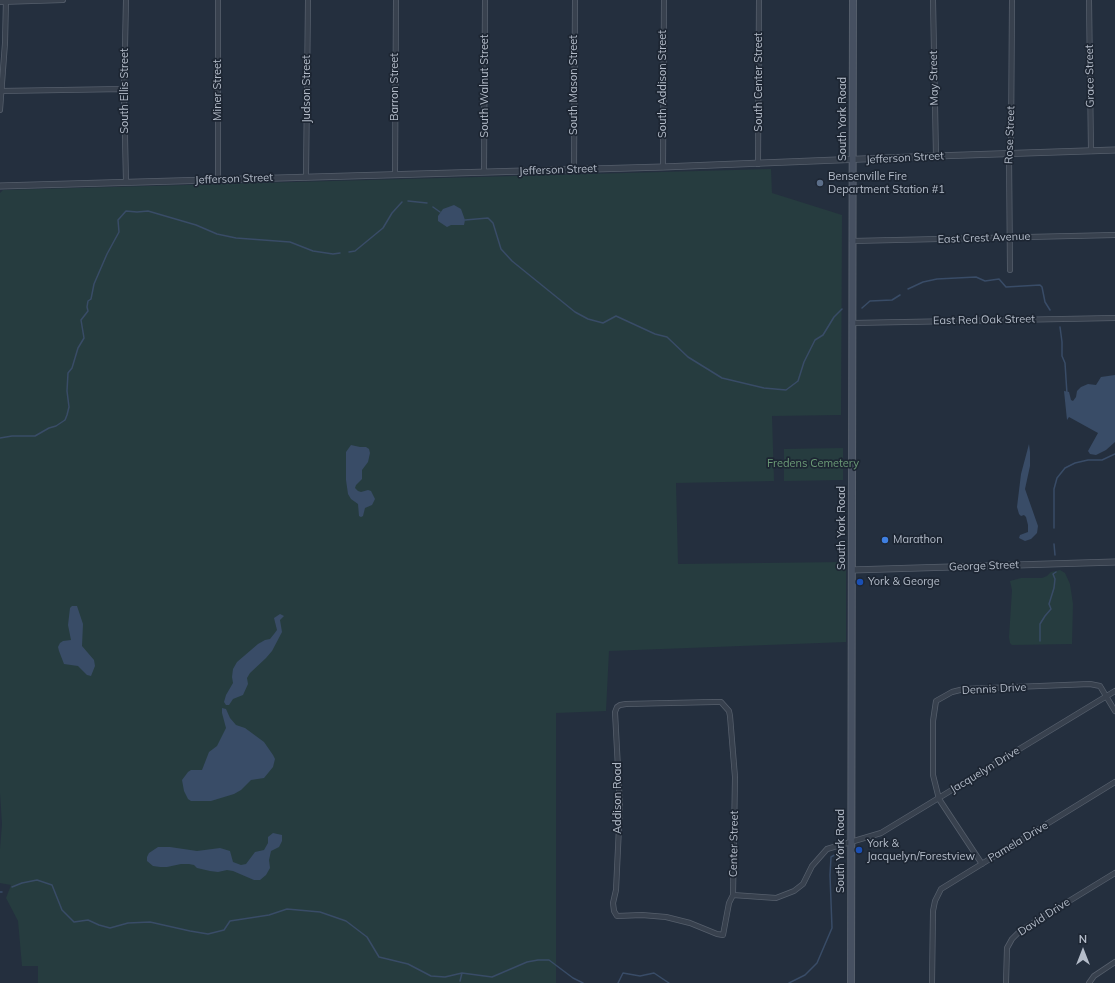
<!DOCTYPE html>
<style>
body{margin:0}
#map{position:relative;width:1115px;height:983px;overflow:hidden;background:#242f3e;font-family:Mulish,sans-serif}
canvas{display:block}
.north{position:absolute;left:1063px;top:931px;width:40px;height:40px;-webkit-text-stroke:3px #1d2633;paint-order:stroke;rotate:0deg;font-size:11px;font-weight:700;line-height:16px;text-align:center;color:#b4bcc9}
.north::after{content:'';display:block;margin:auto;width:14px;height:18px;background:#b4bcc9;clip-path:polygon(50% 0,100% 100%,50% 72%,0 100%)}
</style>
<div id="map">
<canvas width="1115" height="983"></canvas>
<div class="north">N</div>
</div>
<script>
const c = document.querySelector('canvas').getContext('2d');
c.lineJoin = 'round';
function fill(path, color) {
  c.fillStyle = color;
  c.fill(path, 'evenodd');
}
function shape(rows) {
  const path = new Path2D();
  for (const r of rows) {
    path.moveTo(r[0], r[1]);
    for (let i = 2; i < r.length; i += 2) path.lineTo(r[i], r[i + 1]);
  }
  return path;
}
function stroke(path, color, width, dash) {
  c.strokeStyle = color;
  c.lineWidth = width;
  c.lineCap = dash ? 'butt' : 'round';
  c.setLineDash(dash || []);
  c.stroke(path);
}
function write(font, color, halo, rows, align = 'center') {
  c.font = font + ' Mulish,sans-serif';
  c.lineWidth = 3.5;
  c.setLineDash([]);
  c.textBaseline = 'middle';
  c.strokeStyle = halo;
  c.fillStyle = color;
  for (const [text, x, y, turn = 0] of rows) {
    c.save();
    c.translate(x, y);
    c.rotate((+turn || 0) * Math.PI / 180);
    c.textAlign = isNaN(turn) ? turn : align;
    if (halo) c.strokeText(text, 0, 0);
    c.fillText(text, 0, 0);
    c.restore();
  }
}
const green = shape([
 [771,169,772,193,842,215,841,415,772,416,774,481,676,483,678,564,846,562,846,642,609,651,606,711,556,713,556,983,38,983,38,966,22,966,18,921,6,898,11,885,0,883,0,849,2,824,0,793,0,193,3,190],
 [843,448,843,480,784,481,784,449],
 [1060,570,1065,573,1070,584,1073,604,1072,644,1012,645,1010,643,1009,637,1012,590,1010,581,1021,578,1042,578,1047,576,1051,572]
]);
const water = shape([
 [454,205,461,209,465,220,464,225,451,225,447,227,438,221,438,216,443,209],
 [1115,375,1115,442,1106,450,1096,455,1090,454,1088,451,1098,433,1069,417,1067,420,1064,391,1069,392,1071,400,1073,401,1076,397,1077,391,1081,387,1088,384,1096,385,1101,377],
 [1029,444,1030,452,1030,466,1025,489,1038,526,1037,533,1031,539,1025,541,1019,538,1020,535,1028,532,1028,525,1026,517,1024,515,1021,516,1019,514,1017,507,1021,474],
 [351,445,360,447,366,447,369,449,370,453,368,462,362,470,362,479,356,485,355,488,358,491,361,492,368,490,371,491,375,499,372,505,365,508,363,516,361,517,359,516,358,504,351,499,348,494,346,480,346,452],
 [72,606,77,606,83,624,82,646,94,660,95,666,91,676,87,675,78,666,64,664,59,651,58,647,60,643,63,641,71,640,68,625,70,608],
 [280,614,284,616,280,620,282,632,272,651,266,658,250,673,247,678,248,684,243,695,233,699,229,705,226,705,224,702,226,695,233,683,232,677,233,669,237,662,258,644,265,640,270,639,274,634,277,630,274,618],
 [222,708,226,709,230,718,236,725,245,728,264,742,273,755,275,759,273,767,264,778,251,780,241,790,234,794,211,801,191,801,188,799,184,791,182,780,188,772,191,770,202,770,209,752,217,746,226,728,222,713],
 [273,833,282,835,282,841,279,847,271,851,269,860,270,868,266,875,260,880,254,880,233,871,227,870,218,872,210,871,197,868,194,865,189,864,181,864,167,867,160,867,153,866,147,861,147,857,149,853,158,847,170,847,197,851,220,848,230,851,233,862,241,865,246,864,255,852,264,850,268,843,268,837]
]);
const stream = shape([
 [408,201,427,203],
 [433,207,440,212],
 [465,220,488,218,493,223,501,249,512,261,575,312,588,319,603,323,616,316,655,334,667,337,688,357,722,378,764,388,786,390,798,381,804,362,815,340,823,335,834,317,842,309],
 [349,252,355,251,383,228,392,213,402,202],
 [908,289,923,282,937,279,976,277,985,281,999,279,1006,287,1040,285,1042,287,1045,302,1050,310],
 [862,308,870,301,892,300,900,295],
 [1060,327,1062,342,1062,356,1065,363,1067,394],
 [0,438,12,436,35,436,49,428,56,426,65,420,67,415,69,407,67,391,68,373,72,368,78,348,84,338,81,320,88,311,87,307,88,301,91,299,94,284,107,254,119,232,118,220,126,211,137,212,148,211,196,225,217,234,236,238,290,242,313,251,333,254,340,253],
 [1054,528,1054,489,1057,478,1065,468,1075,463,1088,460,1102,460,1115,454],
 [1054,544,1055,555],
 [1040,641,1040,624,1045,616,1051,609,1049,604,1054,588,1055,579,1053,574,1056,572],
 [12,887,22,883,37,880,52,885,62,910,74,922,88,920,99,925,110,928,128,923,150,922,190,931,208,934,224,930,230,921,269,915,287,909,320,912,346,921,367,937,379,957,408,964,431,976,445,977,462,973],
 [0,892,2,892],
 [460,981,462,973,492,977,527,962,538,960,549,960,573,978,583,983],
 [618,983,623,973,640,976,654,973,669,983],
 [789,983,805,975,817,963,832,928,830,875,831,857,838,853]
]);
const minor = shape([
 [126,0,124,92,126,182],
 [933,0,936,156],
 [1089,0,1091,151],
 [0,2,63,0],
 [0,91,124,89],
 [0,110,5,43,6,0],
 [758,164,759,0],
 [663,167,664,0],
 [574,170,575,0],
 [484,172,485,0],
 [395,174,396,0],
 [306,177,308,0],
 [218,180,218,0],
 [852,241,1115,235],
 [1010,270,1009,154,1011,144,1012,0],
 [852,323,1115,318],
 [714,702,721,702,729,711,730,716,735,777,733,895,729,903,723,935,717,934,690,923,666,917,642,915,617,916,614,911,613,903,616,890,620,806,615,712,617,707,620,705,626,704,714,702],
 [982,864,939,799,933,775,933,721,936,701,952,692,964,689,1090,684,1100,686,1115,711],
 [733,895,776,898,794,891,803,884,812,866,827,849,881,833,1115,691],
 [932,983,933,911,935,901,941,889,1115,782],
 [1006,983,1007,948,1012,939,1020,931,1115,873],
 [1089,983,1094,976,1115,962]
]);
const tertiary = shape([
 [0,186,663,167,936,156,1115,150],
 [852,570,1115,562]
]);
const secondary = shape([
 [851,983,853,0]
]);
const markers = [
 [820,183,4,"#5c6f8a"],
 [885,540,4,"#3f7fe0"],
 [860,582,4,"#1a4fb4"],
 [859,850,4,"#1a4fb4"]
];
const streetNames = [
 ["Grace Street",1090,76,-91],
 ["May Street",934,78,-91],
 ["South Center Street",759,82,-90],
 ["South Addison Street",663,84,-90],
 ["South Mason Street",574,85,-90],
 ["South Walnut Street",485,86,-90],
 ["Barron Street",395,87,-90],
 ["Judson Street",307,89,-90],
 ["Miner Street",218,90,-90],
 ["South Ellis Street",125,91,-90],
 ["South York Road",843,119,-90],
 ["Rose Street",1010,135,-88],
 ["Jefferson Street",905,158,-3],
 ["Jefferson Street",558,170,-2],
 ["Jefferson Street",234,179,-2],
 ["East Crest Avenue",984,238,-2],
 ["East Red Oak Street",984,320,-1],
 ["South York Road",842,528,-90],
 ["George Street",984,566,-2],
 ["Dennis Drive",994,689,-3],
 ["Jacquelyn Drive",985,770,-31],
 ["Addison Road",618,798,-90],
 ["Pamela Drive",1018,842,-31],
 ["Center Street",734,844,-89],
 ["South York Road",841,851,-90],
 ["David Drive",1044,917,-33]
];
const poiNames = [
 ["Bensenville Fire",828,177],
 ["Department Station #1",828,190],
 ["Marathon",893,540],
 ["York & George",868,582],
 ["York &",867,844],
 ["Jacquelyn/Forestview",867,857]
];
const parkNames = [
 ["Fredens Cemetery",813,464]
];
fill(green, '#263c3f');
fill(water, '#394c67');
stroke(stream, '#394c67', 1.5);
stroke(minor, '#565f6c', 6);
stroke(tertiary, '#565f6c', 7);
stroke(secondary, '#565f6c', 8);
stroke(minor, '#38414e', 4.5);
stroke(tertiary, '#38414e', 5.5);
stroke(secondary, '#465061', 6);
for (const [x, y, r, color] of markers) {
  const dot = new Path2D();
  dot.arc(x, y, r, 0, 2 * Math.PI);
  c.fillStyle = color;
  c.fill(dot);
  stroke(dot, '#1d2633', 1.5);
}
write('11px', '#b4bcc9', '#1d2633', streetNames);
write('11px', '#b4bcc9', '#1d2633', poiNames, 'left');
write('11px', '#6b9a76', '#1d2633', parkNames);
</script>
